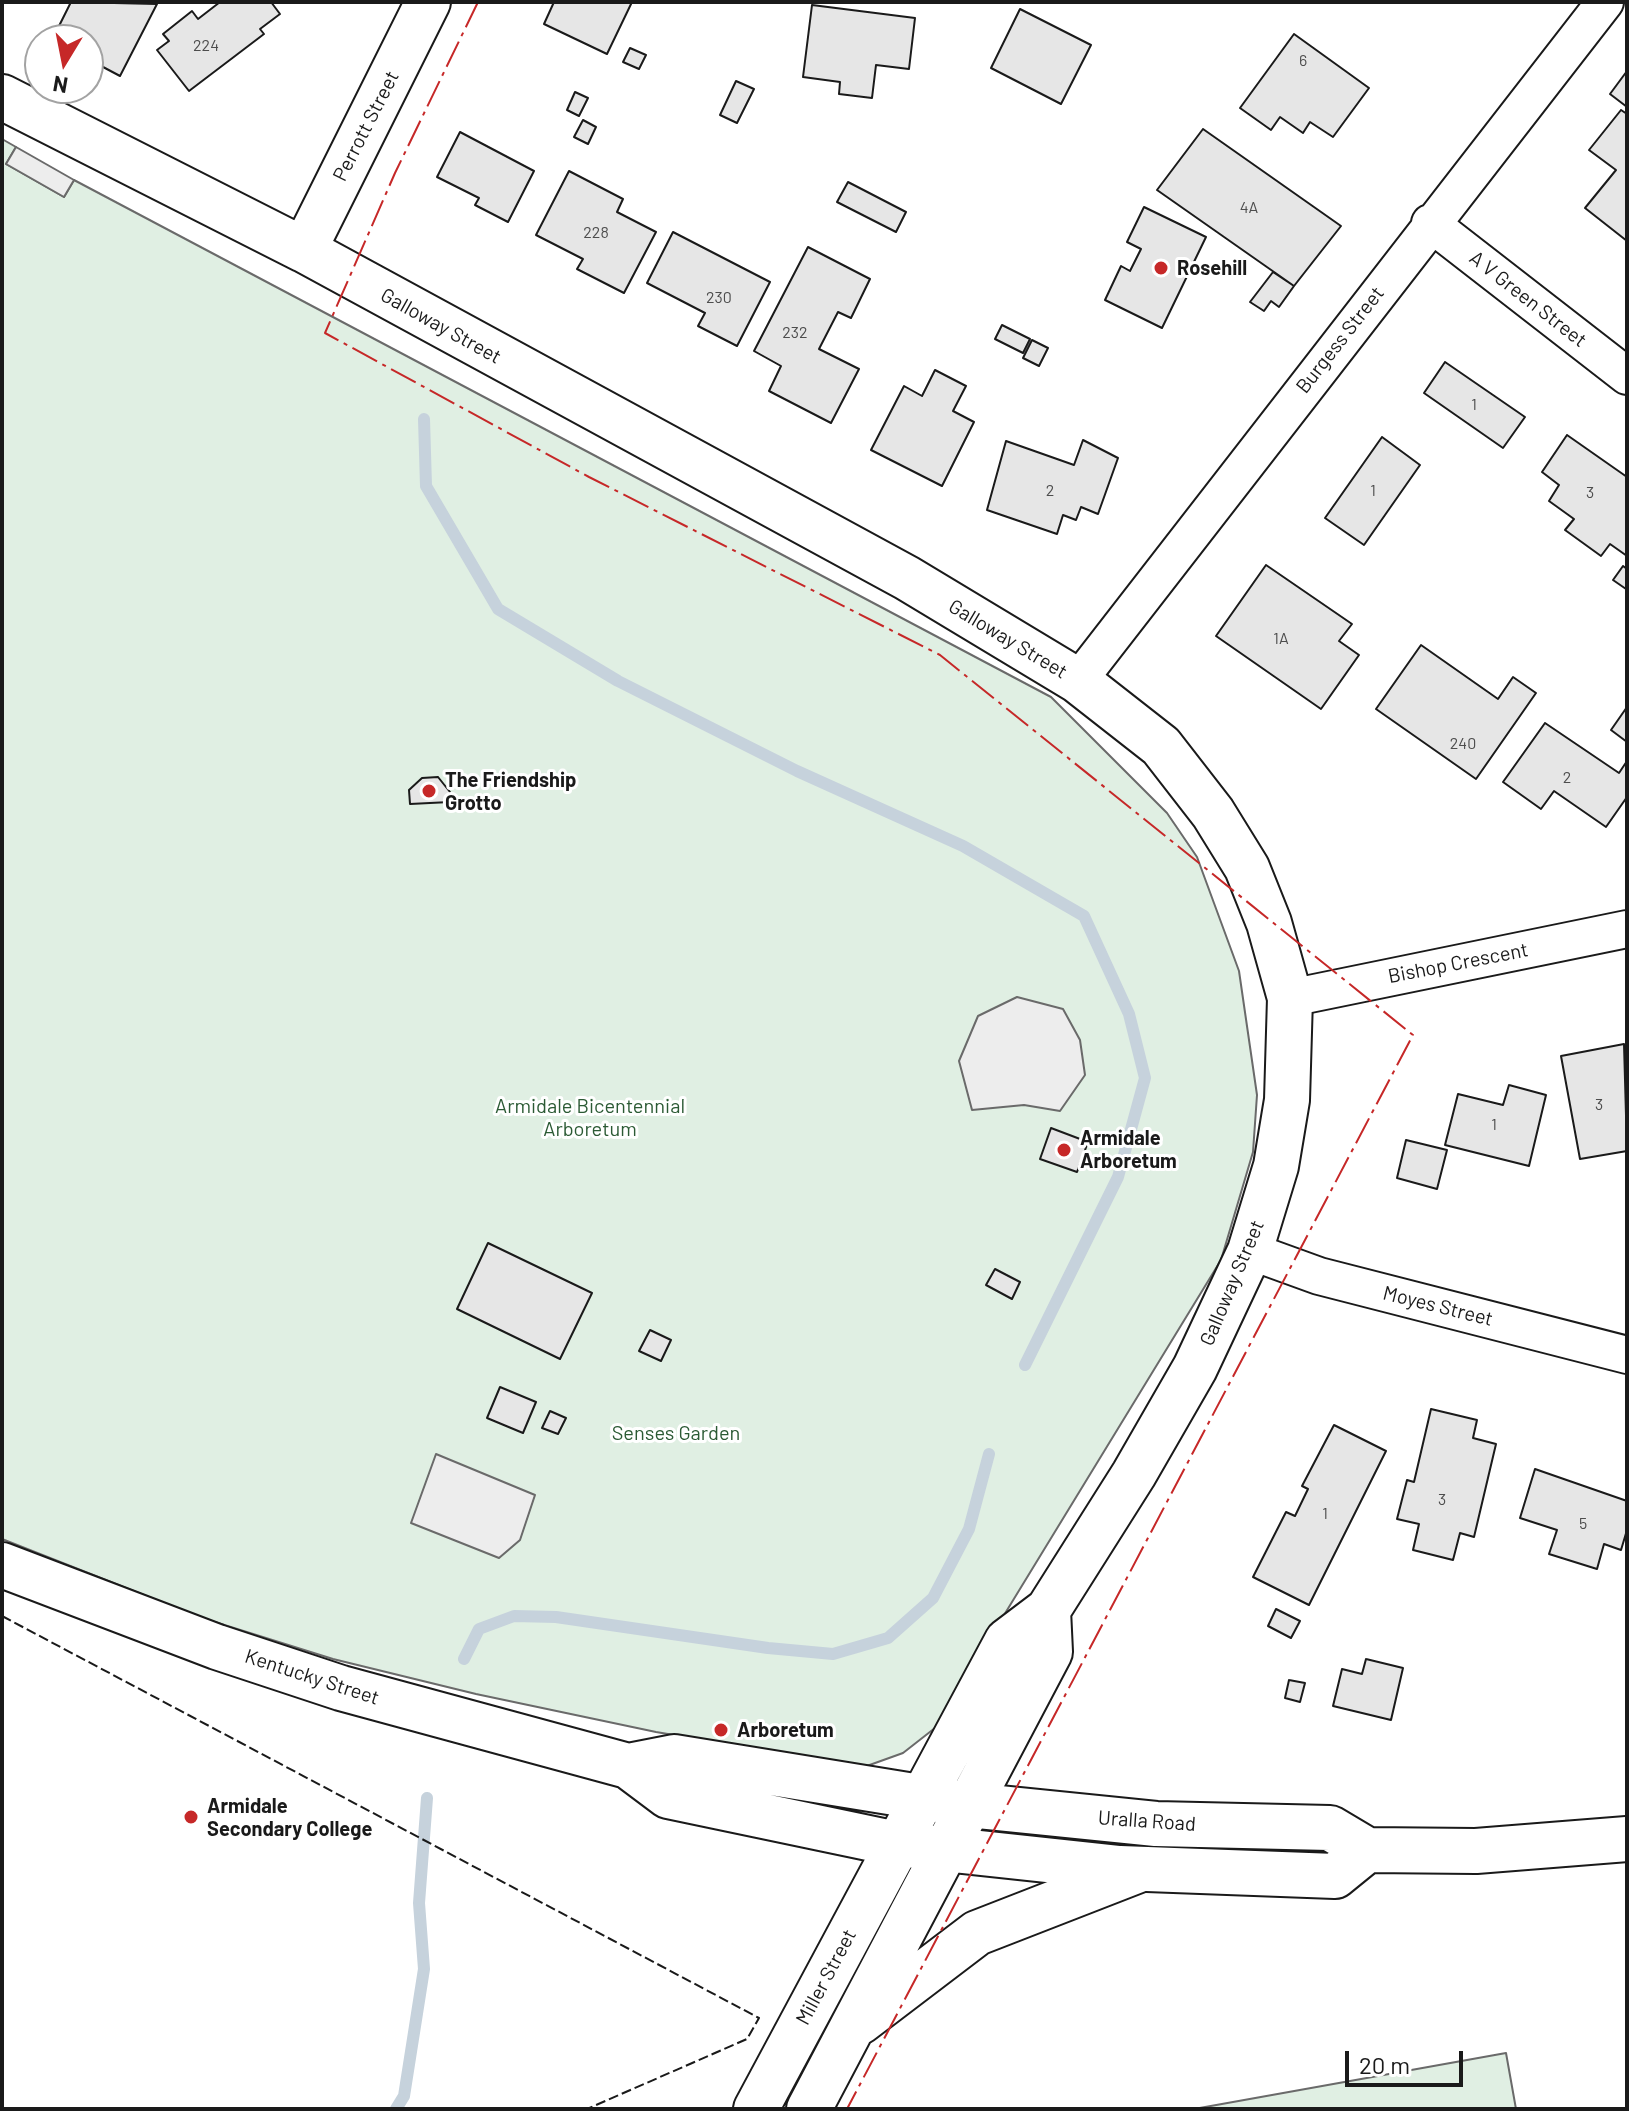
<!DOCTYPE html>
<style>
body{margin:0}
#map{position:relative;width:1629px;height:2111px;overflow:hidden;background:#fff;font-family:Barlow,sans-serif}
canvas{display:block}
.frame{position:absolute;inset:0;border:4px solid #1a1a1a;pointer-events:none}
.north{position:absolute;left:24px;top:24px;width:80px;height:80px;box-sizing:border-box;background:#fff;border:2px solid #a3a3a3;border-radius:50%;rotate:190deg;font-size:22px;font-weight:700;line-height:32px;text-align:center;color:#1a1a1a}
.north::after{content:'';display:block;margin:auto;width:28px;height:36px;background:#c62828;clip-path:polygon(50% 0,100% 100%,50% 72%,0 100%)}
.scale{position:absolute;left:1345px;top:2051px;width:118px;height:36px;box-sizing:border-box;border:4px solid #1a1a1a;border-top:0;padding-left:10px;font-size:24px;line-height:28px;white-space:nowrap;color:#1a1a1a;-webkit-text-stroke:6px #fff;paint-order:stroke}
</style>
<div id="map">
<canvas width="1629" height="2111"></canvas>
<div class="frame"></div>
<div class="north">N</div>
<div class="scale">20 m</div>
</div>
<script>
const c = document.querySelector('canvas').getContext('2d');
c.lineJoin = 'round';
function fill(path, color) {
  c.fillStyle = color;
  c.fill(path, 'evenodd');
}
function shape(rows) {
  const path = new Path2D();
  for (const r of rows) {
    path.moveTo(r[0], r[1]);
    for (let i = 2; i < r.length; i += 2) path.lineTo(r[i], r[i + 1]);
  }
  return path;
}
function stroke(path, color, width, dash) {
  c.strokeStyle = color;
  c.lineWidth = width;
  c.lineCap = dash ? 'butt' : 'round';
  c.setLineDash(dash || []);
  c.stroke(path);
}
function write(font, color, halo, rows, align = 'center') {
  c.font = font + ' Barlow,sans-serif';
  c.lineWidth = 6;
  c.setLineDash([]);
  c.textBaseline = 'middle';
  c.strokeStyle = halo;
  c.fillStyle = color;
  for (const [text, x, y, turn = 0] of rows) {
    c.save();
    c.translate(x, y);
    c.rotate((+turn || 0) * Math.PI / 180);
    c.textAlign = isNaN(turn) ? turn : align;
    if (halo) c.strokeText(text, 0, 0);
    c.fillText(text, 0, 0);
    c.restore();
  }
}
const green = shape([
 [2,139,16,147,6,164,64,197,74,180,1051,697,1167,813,1197,857,1239,971,1257,1095,1253,1152,1221,1260,935,1728,903,1753,864,1767,656,1732,476,1694,333,1659,202,1618,2,1539,2,139],
 [1506,2053,1516,2109,1194,2109,1506,2053]
]);
const parking = shape([
 [16,147,74,180,64,197,6,164,16,147],
 [1017,997,1063,1009,1080,1040,1085,1075,1060,1111,1024,1105,972,1110,959,1061,978,1016,1017,997],
 [436,1454,535,1495,520,1540,499,1558,411,1523,436,1454]
]);
const stream = shape([
 [424,419,426,486,498,609,618,681,797,771,963,846,1084,916,1129,1014,1145,1078,1118,1177,1025,1365],
 [464,1659,479,1629,514,1616,556,1617,768,1648,833,1654,888,1638,933,1598,969,1529,989,1454],
 [396,2109,404,2096,424,1969,419,1903,427,1798]
]);
const building = shape([
 [71,2,157,4,120,76,88,59,88,40,52,40,71,2],
 [220,2,271,2,280,14,260,29,264,34,189,91,157,50,169,41,163,34,192,11,198,19,220,2],
 [554,2,632,2,607,54,544,24,554,2],
 [812,5,915,18,909,69,876,65,872,98,839,94,840,82,803,77,812,5],
 [1020,9,1091,45,1061,104,991,68,1020,9],
 [1294,34,1369,88,1333,137,1310,122,1303,133,1280,117,1271,130,1240,108,1294,34],
 [630,48,646,55,639,69,623,62,630,48],
 [1627,71,1627,107,1610,94,1627,71],
 [736,81,754,89,737,123,720,115,736,81],
 [575,92,588,98,579,116,567,110,575,92],
 [1621,110,1627,114,1627,241,1585,208,1616,170,1589,150,1621,110],
 [583,120,596,127,588,144,574,137,583,120],
 [1203,129,1341,226,1294,286,1157,190,1203,129],
 [460,132,534,171,508,222,475,205,479,198,437,177,460,132],
 [569,171,623,199,617,212,656,232,624,293,577,269,583,259,536,235,569,171],
 [848,182,906,212,896,232,837,202,848,182],
 [1144,207,1206,237,1162,328,1105,300,1121,266,1130,271,1141,249,1127,242,1144,207],
 [673,232,770,282,737,346,698,326,705,313,647,283,673,232],
 [808,247,870,279,851,318,838,312,819,349,859,369,831,423,769,391,781,366,754,351,808,247],
 [1273,272,1294,286,1279,307,1271,301,1264,311,1250,302,1273,272],
 [1002,325,1030,339,1023,353,995,339,1002,325],
 [1032,340,1048,348,1039,366,1023,358,1032,340],
 [1445,362,1525,417,1503,448,1424,393,1445,362],
 [935,370,966,386,953,411,974,422,942,486,871,450,904,386,922,396,935,370],
 [1567,435,1627,477,1627,556,1610,544,1601,556,1565,530,1574,519,1549,501,1559,485,1542,472,1567,435],
 [1382,437,1420,465,1364,545,1325,518,1382,437],
 [1083,440,1118,458,1098,514,1081,507,1076,520,1063,515,1057,534,987,510,1006,441,1074,465,1083,440],
 [1266,565,1352,624,1339,641,1359,655,1321,709,1216,636,1266,565],
 [1623,566,1627,569,1626,589,1613,580,1623,566],
 [1421,645,1498,699,1513,677,1536,693,1476,779,1376,709,1421,645],
 [1627,707,1627,742,1611,730,1627,707],
 [1545,723,1619,773,1627,761,1627,797,1606,827,1554,791,1541,809,1503,782,1545,723],
 [438,777,450,792,450,802,410,804,409,790,422,778,438,777],
 [1624,1044,1627,1151,1580,1159,1561,1056,1624,1044],
 [1509,1085,1546,1095,1529,1166,1445,1145,1458,1094,1503,1105,1509,1085],
 [1051,1128,1088,1142,1077,1172,1040,1159,1051,1128],
 [1406,1140,1447,1150,1437,1189,1397,1178,1406,1140],
 [488,1243,592,1293,560,1359,457,1309,488,1243],
 [995,1269,1020,1282,1012,1299,986,1285,995,1269],
 [650,1330,671,1340,661,1361,639,1351,650,1330],
 [500,1387,536,1402,523,1433,487,1418,500,1387],
 [1431,1409,1477,1420,1473,1438,1496,1444,1474,1537,1460,1533,1453,1560,1413,1550,1419,1524,1397,1519,1407,1480,1414,1482,1431,1409],
 [550,1411,566,1418,558,1434,542,1428,550,1411],
 [1334,1425,1386,1451,1309,1605,1253,1577,1286,1512,1295,1516,1308,1489,1302,1486,1334,1425],
 [1535,1469,1627,1501,1627,1530,1621,1550,1604,1544,1597,1569,1549,1554,1557,1530,1520,1518,1535,1469],
 [1276,1609,1300,1621,1291,1638,1268,1626,1276,1609],
 [1366,1659,1403,1668,1391,1720,1333,1706,1342,1669,1362,1674,1366,1659],
 [1289,1680,1305,1683,1300,1702,1285,1698,1289,1680]
]);
const street = shape([
 [1430,223,1627,376],
 [1078,681,1605,2],
 [1290,998,1627,929],
 [1250,1251,1319,1276,1627,1355]
]);
const secondary = shape([
 [2,97,304,250,907,578,1078,681,1161,746,1213,813,1247,868,1269,923,1290,998,1287,1100,1276,1166,1250,1251,1195,1368,1134,1474,1048,1610,1007,1641,756,2109],
 [304,250,428,2],
 [860,2022,977,1933,1139,1870],
 [809,2109,1050,1652,1048,1610]
]);
const primary = shape([
 [2,1565,217,1647,341,1688,628,1766,668,1796,897,1844,1120,1868,1335,1876,1367,1850],
 [628,1766,674,1757,969,1805,1156,1824,1330,1828,1367,1850,1476,1851,1627,1839]
]);
const fence = shape([
 [2,1616,759,2018,747,2039,587,2109]
]);
const power = shape([
 [478,2,395,173,325,333,589,477,940,655,1413,1035,847,2109]
]);
const markers = [
 [1161,268,8,"#c62828"],
 [429,791,8,"#c62828"],
 [1064,1150,8,"#c62828"],
 [721,1730,8,"#c62828"],
 [191,1817,8,"#c62828"]
];
const numberNames = [
 ["224",206,46],
 ["6",1303,61],
 ["4A",1249,208],
 ["228",596,233],
 ["230",719,298],
 ["232",795,333],
 ["1",1474,405],
 ["2",1050,491],
 ["1",1373,491],
 ["3",1590,493],
 ["1A",1281,639],
 ["240",1463,744],
 ["2",1567,778],
 ["3",1599,1105],
 ["1",1494,1125],
 ["3",1442,1500],
 ["1",1325,1514],
 ["5",1583,1524]
];
const streetNames = [
 ["Perrott Street",366,126,-63],
 ["A V Green Street",1528,299,38],
 ["Galloway Street",441,326,29],
 ["Burgess Street",1340,340,-52],
 ["Galloway Street",1008,639,31],
 ["Bishop Crescent",1458,963,-11],
 ["Galloway Street",1232,1283,-67],
 ["Moyes Street",1438,1306,14],
 ["Kentucky Street",312,1677,18],
 ["Uralla Road",1147,1821,4],
 ["Miller Street",826,1977,-62]
];
const poiNames = [
 ["Rosehill",1177,268],
 ["The Friendship",445,780],
 ["Grotto",445,803],
 ["Armidale",1080,1138],
 ["Arboretum",1080,1161],
 ["Arboretum",737,1730],
 ["Armidale",207,1806],
 ["Secondary College",207,1829]
];
const parkNames = [
 ["Armidale Bicentennial",590,1106],
 ["Arboretum",590,1129],
 ["Senses Garden",676,1433]
];
fill(green, '#e0efe3');
stroke(green, '#6a6a6a', 2);
fill(parking, '#ededed');
stroke(parking, '#6a6a6a', 2);
stroke(stream, '#c6d2dc', 12);
fill(building, '#e6e6e6');
stroke(building, '#1a1a1a', 2);
stroke(street, '#1a1a1a', 40);
stroke(secondary, '#1a1a1a', 48);
stroke(primary, '#1a1a1a', 48);
stroke(street, '#fff', 36);
stroke(secondary, '#fff', 44);
stroke(primary, '#fff', 44);
stroke(fence, '#1a1a1a', 2, [10, 4]);
stroke(power, '#c62828', 2, [28, 6, 4, 6]);
for (const [x, y, r, color] of markers) {
  const dot = new Path2D();
  dot.arc(x, y, r, 0, 2 * Math.PI);
  c.fillStyle = color;
  c.fill(dot);
  stroke(dot, '#fff', 3);
}
write('16px', '#4d4d4d', null, numberNames);
write('20px', '#1a1a1a', '#fff', streetNames);
write('bold 20px', '#1a1a1a', '#fff', poiNames, 'left');
write('20px', '#2b5a34', '#fff', parkNames);
</script>
